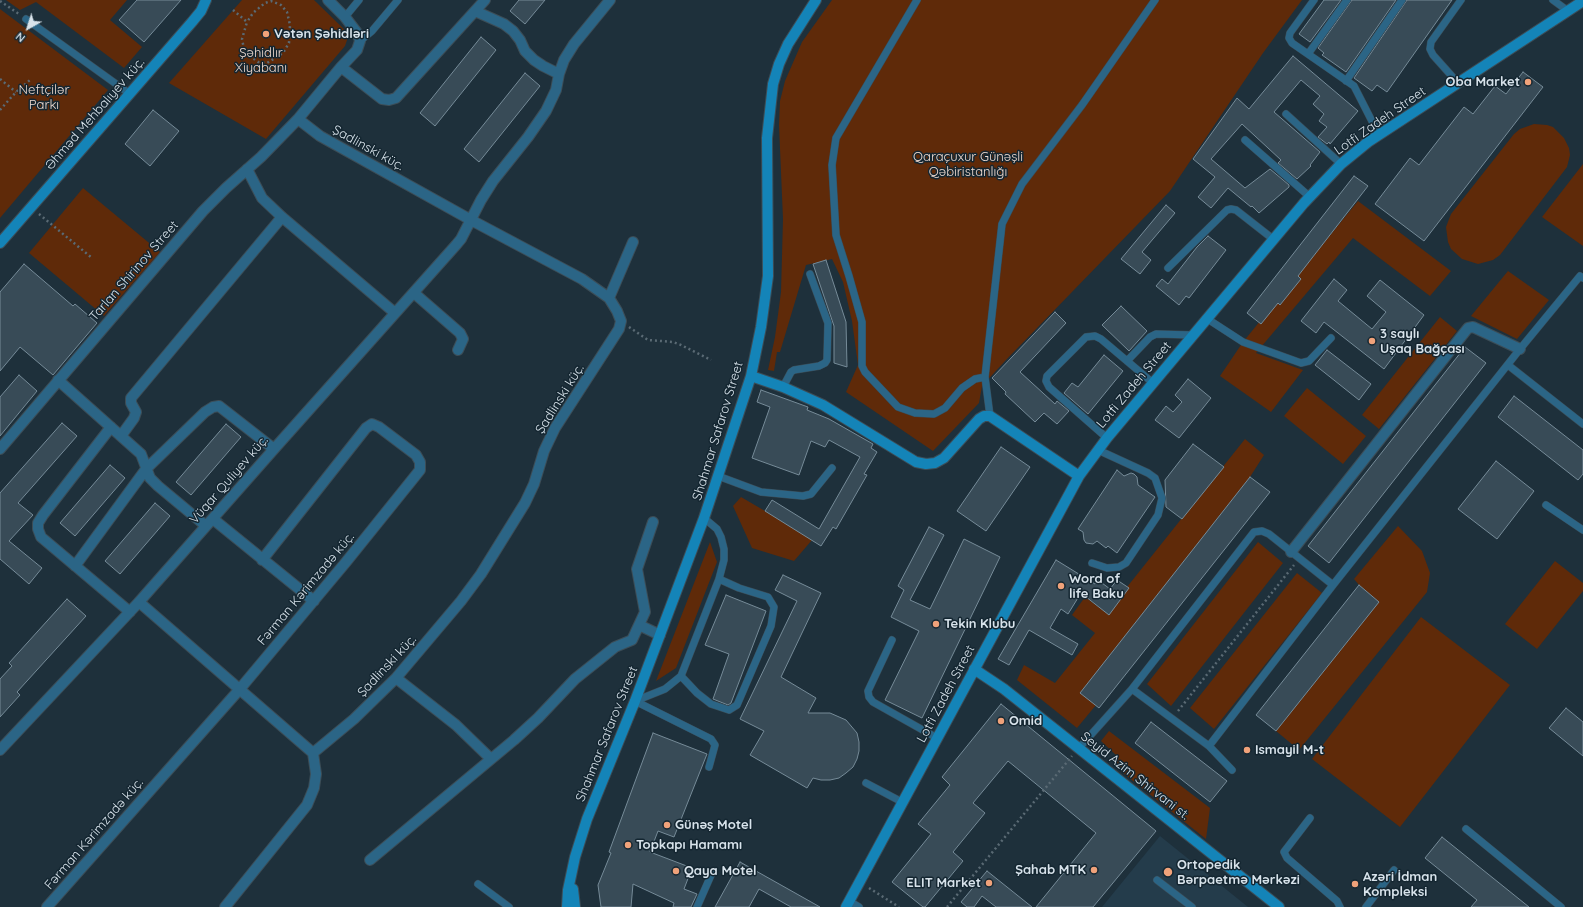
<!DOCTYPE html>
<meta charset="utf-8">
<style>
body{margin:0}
#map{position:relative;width:1583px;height:907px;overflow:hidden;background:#1e303b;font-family:Quicksand,sans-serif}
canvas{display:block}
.north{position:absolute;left:8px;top:8px;width:40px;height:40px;-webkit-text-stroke:3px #142631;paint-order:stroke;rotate:219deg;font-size:11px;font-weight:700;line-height:16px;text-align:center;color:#d8e3eb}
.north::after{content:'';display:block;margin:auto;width:14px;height:18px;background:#d8e3eb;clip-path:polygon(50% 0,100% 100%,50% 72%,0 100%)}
</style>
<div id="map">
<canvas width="1583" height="907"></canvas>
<div class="north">N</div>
</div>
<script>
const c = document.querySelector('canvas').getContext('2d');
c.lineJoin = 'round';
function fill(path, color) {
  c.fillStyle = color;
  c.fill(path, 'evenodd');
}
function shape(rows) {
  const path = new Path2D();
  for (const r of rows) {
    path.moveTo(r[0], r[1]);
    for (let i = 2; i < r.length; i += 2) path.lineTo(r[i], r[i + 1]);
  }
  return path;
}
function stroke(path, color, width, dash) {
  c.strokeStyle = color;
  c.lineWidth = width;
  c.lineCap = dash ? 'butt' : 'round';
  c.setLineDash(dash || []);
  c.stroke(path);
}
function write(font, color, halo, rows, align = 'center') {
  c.font = font + ' Quicksand,sans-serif';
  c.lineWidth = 3;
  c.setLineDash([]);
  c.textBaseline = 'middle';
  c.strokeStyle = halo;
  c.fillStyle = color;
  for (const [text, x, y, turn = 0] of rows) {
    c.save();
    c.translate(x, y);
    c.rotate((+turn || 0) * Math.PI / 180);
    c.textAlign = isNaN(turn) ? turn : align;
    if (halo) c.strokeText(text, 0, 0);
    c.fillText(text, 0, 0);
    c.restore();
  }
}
const built = shape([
 [1160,836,1248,907,1102,907]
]);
const green = shape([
 [6,0,127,0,110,20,142,47,124,68,36,2,20,10],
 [242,0,314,0,349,34,345,46,266,139,169,83],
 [832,0,1302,0,1263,53,1170,191,1005,361,982,386,979,403,933,451,846,392,858,365,852,321,843,282,832,259,806,265,780,352,777,352,774,371,768,370,775,337,781,292,783,219,779,125,780,101,785,81,802,42],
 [0,9,108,90,0,218],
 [1534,124,1547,125,1553,127,1564,138,1569,148,1570,155,1567,167,1500,255,1493,260,1478,264,1462,259,1451,249,1448,242,1446,227,1451,214,1514,134,1520,129],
 [1583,164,1583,246,1542,217],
 [83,188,160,252,104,316,29,253],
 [1358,201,1451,271,1430,296,1353,238,1256,353,1303,370,1271,412,1220,376,1243,342],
 [1508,271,1549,300,1517,339,1471,316],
 [1440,317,1457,331,1379,429,1362,415],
 [1307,388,1366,436,1343,464,1284,416],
 [1245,439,1264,455,1250,477,1080,693,1096,705,1077,728,1017,680,1024,665,1055,683,1095,633,1072,615,1085,597,1108,614,1127,587],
 [741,497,765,511,812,540,794,561,752,548,733,506],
 [1398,526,1422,551,1430,573,1427,592,1299,750,1276,731,1379,602,1359,585,1354,579],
 [710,542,717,562,676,668,656,681],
 [1258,542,1283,563,1171,706,1147,684],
 [1555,561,1583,583,1583,591,1537,649,1505,624],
 [1297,573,1322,593,1214,729,1190,708],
 [1421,617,1510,685,1400,827,1312,759],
 [1109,731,1210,808,1206,839,1118,769,1116,755,1101,741]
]);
const building = shape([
 [137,0,181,0,144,42,119,20,137,0],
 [519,0,545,0,525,24,510,11,519,0],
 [1324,0,1341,0,1310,42,1299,34,1324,0],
 [1352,0,1396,0,1346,72,1322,55,1324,53,1318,48,1352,0],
 [1407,0,1452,0,1387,92,1377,85,1372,91,1354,78,1407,0],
 [481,37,496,50,435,126,420,113,481,37],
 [1293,56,1358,111,1330,144,1329,142,1327,144,1318,137,1327,127,1319,121,1324,114,1313,104,1320,96,1301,80,1274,112,1320,152,1310,165,1311,166,1297,179,1278,163,1281,160,1242,124,1211,159,1245,188,1270,169,1289,185,1289,187,1259,213,1252,206,1251,207,1228,188,1211,208,1198,197,1215,177,1193,159,1237,98,1249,109,1293,56],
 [1523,72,1543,87,1424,241,1375,204,1410,158,1419,165,1464,107,1473,114,1495,86,1506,94,1523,72],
 [525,73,540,86,479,162,464,149,525,73],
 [153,110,179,131,150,166,125,144,153,110],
 [1354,176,1368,186,1298,276,1301,279,1280,305,1278,303,1261,324,1247,313,1354,176],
 [1166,205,1175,213,1142,252,1151,260,1140,274,1121,259,1166,205],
 [1208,236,1226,250,1189,298,1186,296,1179,305,1156,286,1162,279,1168,284,1197,247,1208,236],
 [826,260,846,322,847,367,834,363,834,326,813,264,826,260],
 [24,264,73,306,75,304,97,323,53,375,20,347,0,371,0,292,24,264],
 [1334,279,1347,290,1338,301,1372,329,1386,312,1367,296,1380,280,1424,315,1384,369,1324,322,1316,333,1301,321,1334,279],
 [1121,306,1147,331,1129,351,1102,325,1121,306],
 [1055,312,1066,323,1020,372,1055,404,1057,401,1069,411,1057,424,1044,413,1035,422,1005,394,1006,392,992,378,1055,312],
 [1465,347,1486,363,1329,563,1308,546,1465,347],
 [1327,350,1371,384,1359,400,1315,365,1327,350],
 [1104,355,1123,371,1088,414,1064,393,1072,383,1078,387,1104,355],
 [19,375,37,391,0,436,0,397,19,375],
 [1188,379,1211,398,1179,438,1155,420,1166,406,1173,412,1182,402,1175,395,1188,379],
 [761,390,808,407,807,410,829,419,873,444,871,448,877,452,864,474,867,475,836,529,833,527,821,546,765,511,772,500,819,529,860,457,829,440,825,447,811,441,799,475,752,458,770,407,757,402,761,390],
 [1514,396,1583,450,1583,474,1578,480,1498,417,1514,396],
 [62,423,77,436,18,503,33,515,9,541,42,568,29,584,0,559,0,493,62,423],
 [226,424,241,437,191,495,176,482,226,424],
 [1193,444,1224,467,1182,519,1166,507,1165,480,1193,444],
 [1001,447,1030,467,986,531,957,511,1001,447],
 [1496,461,1534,491,1497,539,1458,509,1496,461],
 [110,465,125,478,75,536,60,523,110,465],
 [1117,470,1124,476,1131,473,1134,474,1137,477,1138,485,1155,497,1117,553,1108,546,1106,548,1097,541,1093,544,1086,543,1084,540,1083,532,1078,529,1117,470],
 [1250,477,1270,492,1099,708,1080,693,1250,477],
 [155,503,170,516,120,574,105,561,155,503],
 [929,527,944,535,910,600,930,609,964,539,1000,557,922,718,885,700,919,631,891,617,904,590,898,586,929,527],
 [1056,560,1095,584,1098,580,1110,589,1117,580,1129,588,1109,615,1081,593,1068,614,1061,609,1050,628,1078,644,1072,655,1029,630,1009,665,998,659,1056,560],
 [783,575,821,593,781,677,816,698,808,713,830,713,846,720,857,733,859,742,859,751,857,759,853,767,846,773,839,778,830,780,821,780,813,778,807,788,750,755,764,731,740,719,797,601,775,590,783,575],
 [1359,585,1379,602,1276,731,1256,715,1359,585],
 [726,595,766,611,731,703,728,705,713,699,729,654,705,645,726,595],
 [67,599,86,616,17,692,20,695,0,717,0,679,12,666,9,663,67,599],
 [1001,704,1156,831,1093,907,1036,907,1096,833,1008,761,973,803,985,813,953,852,963,861,925,907,923,907,892,882,931,834,918,824,950,785,942,777,1001,704],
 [1566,708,1583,722,1583,756,1549,728,1566,708],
 [1151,722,1227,781,1210,802,1135,743,1151,722],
 [653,733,707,754,674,837,658,831,650,852,692,868,684,889,697,894,691,907,673,907,674,903,633,884,631,907,601,907,598,885,611,853,609,852,653,733],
 [1442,837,1529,907,1471,907,1477,900,1425,858,1442,837],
 [740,862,820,907,791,907,759,889,749,907,715,907,740,862],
 [987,871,1032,907,996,907,982,896,974,907,967,907,961,902,987,871]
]);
const path = shape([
 [0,1,19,14],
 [233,10,247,22,242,39,244,49,250,56,258,62,267,63,283,53,289,43,290,25,287,12,281,5,271,1,265,3,253,13,247,22],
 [0,79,16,92],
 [0,110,16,92,30,80],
 [39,214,92,258],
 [629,327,648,340,673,342,681,345,711,360],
 [1178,711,1294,565],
 [869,888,899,907],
 [947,907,1072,756]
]);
const lane = shape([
 [917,0,836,138,832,165,836,235,849,276,862,322,862,366,865,372,898,407,915,413,934,414,945,408,962,388,975,379,985,377],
 [1314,0,1290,33,1289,38,1292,43,1354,86,1379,135],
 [1553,0,1568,11],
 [345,17,359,0],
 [26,19,130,94],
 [360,41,372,31,398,0],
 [1308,54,1347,0],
 [1346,81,1402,0],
 [1458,83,1433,55,1430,49,1431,42,1461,0],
 [1286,114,1341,164],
 [1245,140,1310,197],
 [1168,268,1227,210,1231,209,1236,210,1273,239],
 [1206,318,1243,342,1301,363,1309,361,1331,338],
 [1127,361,1150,337,1156,334,1193,335],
 [1508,365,1583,424],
 [783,387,791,372,794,370,819,366,825,363,827,360,828,323,810,274],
 [990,416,985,377,1002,224,1022,184,1082,105,1155,0],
 [1107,438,1049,387,1046,381,1047,376,1086,337,1095,336,1101,339,1153,383],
 [718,476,761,492,803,496,811,494,832,468],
 [1546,505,1583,530],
 [1092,563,1107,568,1119,567,1126,563,1158,515,1162,498,1155,478,1148,473,1098,450],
 [892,640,868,691,869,697,873,702,937,738],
 [681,676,697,693,711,704,729,710,737,705,771,626,774,607,768,597,739,588,719,579],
 [1132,689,1254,532,1262,531,1269,534,1333,585],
 [635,701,665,689,681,676,719,579,724,560,724,549,721,537,717,529,704,518],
 [635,701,711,739,715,745,709,767],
 [1209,746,1333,585,1520,349,1580,276,1583,278],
 [1079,748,1132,689,1209,746,1232,770],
 [866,783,902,802],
 [1310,818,1284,852,1287,858,1337,901,1340,907],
 [1466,829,1561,907],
 [1157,880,1192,907],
 [478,884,509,907],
 [849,901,859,907],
 [697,907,712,873],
 [1366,907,1394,870]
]);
const street = shape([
 [328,0,345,17,358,34,360,41,357,50,341,67,382,99,389,100,396,98,485,0],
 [475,11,504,24,513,31,520,40,525,51,534,60,543,66,559,74],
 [247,169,262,198,282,217,395,313],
 [414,293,460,333,463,339,458,350],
 [609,298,633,242],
 [58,380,141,454,150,478,158,486,206,526],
 [111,427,43,515,38,523,38,529,41,537,130,612],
 [121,436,134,418,136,412,131,403,131,398,282,217],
 [0,449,203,211,226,188,261,157,298,119],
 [213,519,314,601],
 [1291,552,1468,328,1473,327,1520,349],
 [75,566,146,469,205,412,213,407,219,406,274,449],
 [139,602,313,753],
 [639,625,660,635],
 [396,678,456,725,490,758],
 [0,750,139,602,274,449,456,245,461,239,481,200,493,181,528,137,546,111,556,90,559,74,564,60,574,44,610,0],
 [370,860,514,740,538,718,575,679,615,647,632,640,645,612,637,569,653,522],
 [47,907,239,690,346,562,420,470,420,462,416,455,379,427,372,424,366,428,262,560],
 [225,907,307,805,314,788,316,774,313,753,354,719,396,678,461,601,481,574,525,503,534,484,544,451,555,428,619,329,621,321,617,311,609,298,582,279,471,220,320,136,298,119,341,67]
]);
const secondary = shape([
 [0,243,192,22,201,11,206,0],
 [751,376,783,387,823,405,916,462,926,464,935,463,944,458,979,419,984,416,990,416,1079,476],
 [974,669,1004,689,1279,907],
 [573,889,575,907],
 [567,907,568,890,575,857,587,819,635,701,704,518,751,376,761,327,768,276,767,138,773,84,779,64,788,44,816,0],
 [846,907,1079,476,1107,438,1304,203,1341,164,1368,142,1583,1]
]);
const markers = [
 [266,34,4,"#f0a27a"],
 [1528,82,4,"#f0a27a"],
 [1372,341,4,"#f0a27a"],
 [1061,586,4,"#f0a27a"],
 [936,624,4,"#f0a27a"],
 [1001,721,4,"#f0a27a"],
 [1247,750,4,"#f0a27a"],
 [667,825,4,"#f0a27a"],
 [628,845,4,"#f0a27a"],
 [1094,870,4,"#f0a27a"],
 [676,871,4,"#f0a27a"],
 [1168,872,5,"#f0a27a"],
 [989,883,4,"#f0a27a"],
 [1355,884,4,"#f0a27a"]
];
const poiNames = [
 ["Vətən Şəhidləri",274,34],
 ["Oba Market",1520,82,"right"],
 ["3 saylı",1380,334],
 ["Uşaq Bağçası",1380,349],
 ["Word of",1069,579],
 ["life Baku",1069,594],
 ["Tekin Klubu",944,624],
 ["Omid",1009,721],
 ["Ismayil M-t",1255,750],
 ["Günəş Motel",675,825],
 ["Topkapı Hamamı",636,845],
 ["Ortopedik",1177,865],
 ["Bərpaetmə Mərkəzi",1177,880],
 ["Şahab MTK",1086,870,"right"],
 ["Qaya Motel",684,871],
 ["Azəri İdman",1363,877],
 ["Kompleksi",1363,892],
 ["ELIT Market",981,883,"right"]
];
const parkNames = [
 ["Şəhidlır",261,53],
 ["Xiyabanı",261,68],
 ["Neftçilər",44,90],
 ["Parkı",44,105],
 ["Qaraçuxur Günəşli",968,157],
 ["Qəbiristanlığı",968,172]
];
const streetNames = [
 ["Əhməd Mehbalıyev küç.",95,114,-49],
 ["Lotfi Zadeh Street",1380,121,-35],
 ["Şadlinski küç.",368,148,29],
 ["Tarlan Shirinov Street",134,271,-49],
 ["Lotfi Zadeh Street",1134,385,-50],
 ["Şadlinski küç.",560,399,-58],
 ["Shahmar Safarov Street",718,431,-73],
 ["Vüqar Quliyev küç.",229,480,-49],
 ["Fərman Kərimzadə küç.",306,589,-50],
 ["Şadlinski küç.",387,666,-47],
 ["Lotfi Zadeh Street",946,694,-62],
 ["Shahmar Safarov Street",607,734,-68],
 ["Seyid Azim Shirvani st.",1135,776,38],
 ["Fərman Kərimzadə küç.",94,834,-49]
];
fill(built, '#243c4b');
fill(green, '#5f2a09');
fill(building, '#384b57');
stroke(building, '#768b98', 1);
stroke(lane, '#3c4d57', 8);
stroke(street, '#3c4d57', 12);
stroke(secondary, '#3c4d57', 12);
stroke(path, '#5a6a74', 2.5, [2, 3]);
stroke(lane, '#2b6586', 7);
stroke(street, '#2b6586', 10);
stroke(secondary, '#1484b8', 10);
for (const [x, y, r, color] of markers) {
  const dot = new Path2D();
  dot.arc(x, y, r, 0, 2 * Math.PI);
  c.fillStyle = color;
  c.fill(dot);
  stroke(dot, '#142631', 1.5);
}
write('bold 13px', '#d8e3eb', '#142631', poiNames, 'left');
write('13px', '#f2dcd1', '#142631', parkNames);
write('13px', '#d8e3eb', '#142631', streetNames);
</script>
